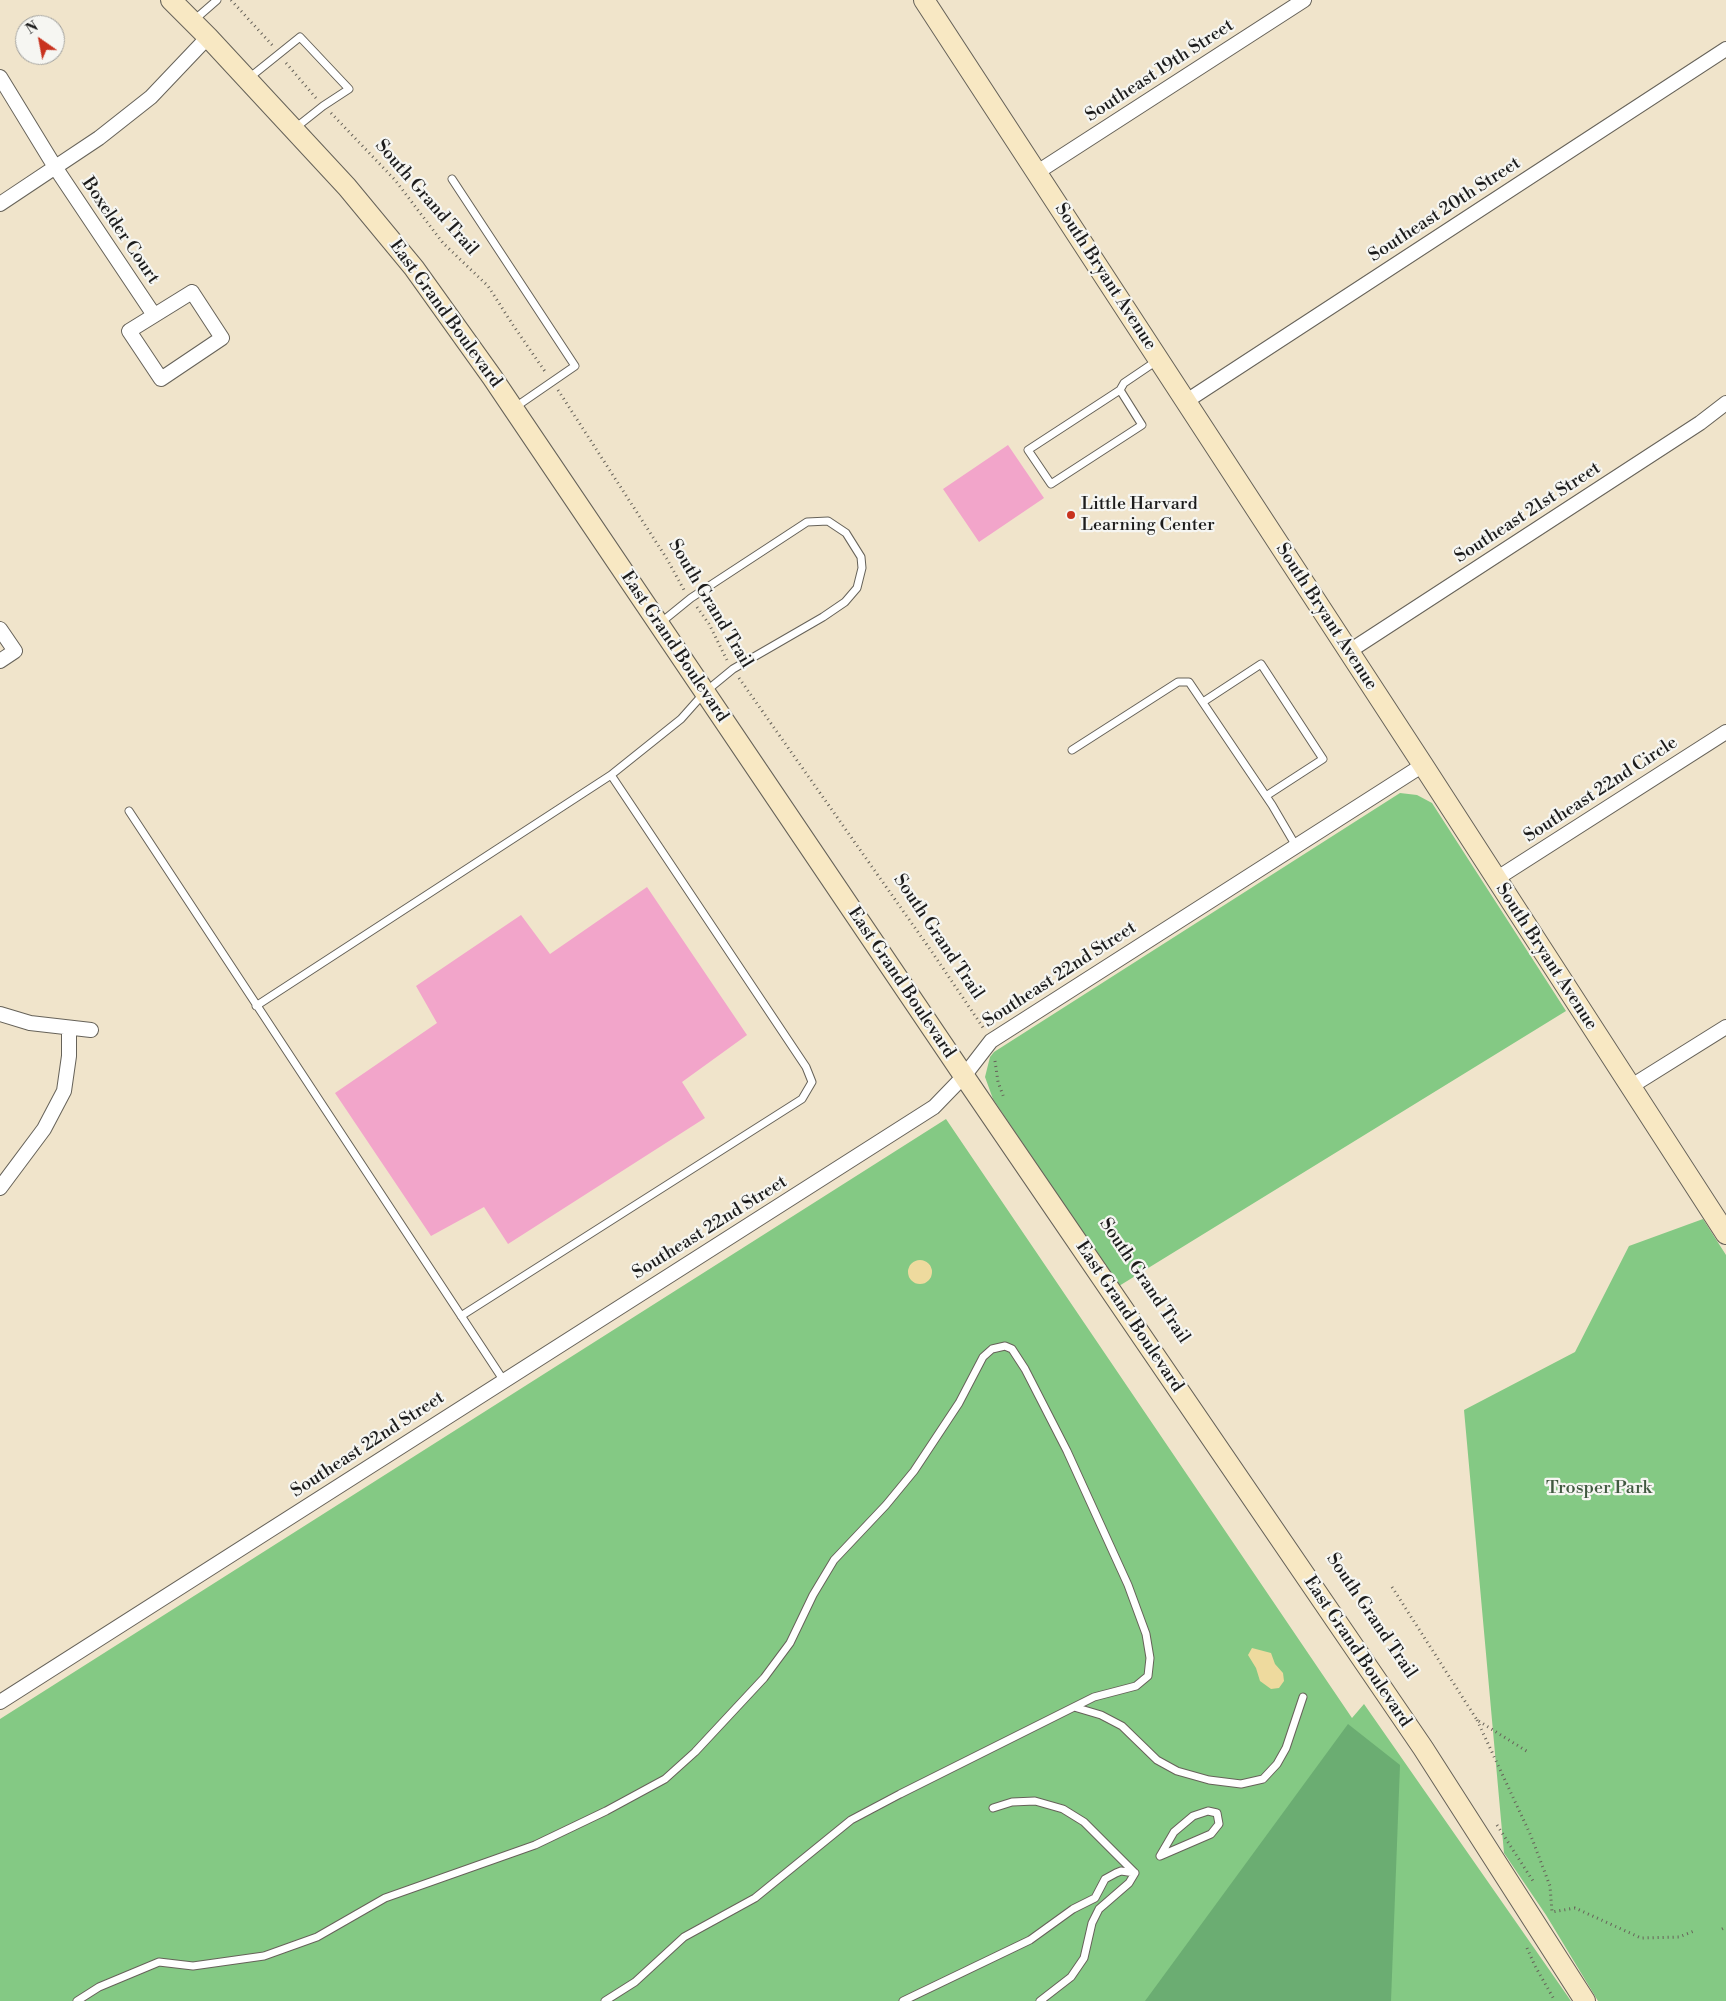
<!DOCTYPE html>
<style>
body{margin:0}
#map{position:relative;width:1726px;height:2001px;overflow:hidden;background:#f0e4cb;font-family:"Libre Bodoni",serif}
canvas{display:block}
.north{position:absolute;left:15px;top:15px;width:50px;height:50px;box-sizing:border-box;background:#f6f6f2;border:1px solid #9f9f9c;border-radius:50%;rotate:327deg;font-size:14px;font-weight:700;line-height:20px;text-align:center;color:#1c1c1c}
.north::after{content:'';display:block;margin:auto;width:18px;height:22px;background:#c8321e;clip-path:polygon(50% 0,100% 100%,50% 72%,0 100%)}
</style>
<div id="map">
<canvas width="1726" height="2001"></canvas>
<div class="north">N</div>
</div>
<script>
const c = document.querySelector('canvas').getContext('2d');
c.lineJoin = 'round';
function fill(path, color) {
  c.fillStyle = color;
  c.fill(path, 'evenodd');
}
function shape(rows) {
  const path = new Path2D();
  for (const r of rows) {
    if (r.length === 3) {
      path.moveTo(r[0] + r[2], r[1]);
      path.arc(r[0], r[1], r[2], 0, 2 * Math.PI);
      continue;
    }
    path.moveTo(r[0], r[1]);
    for (let i = 2; i < r.length; i += 2) path.lineTo(r[i], r[i + 1]);
  }
  return path;
}
function stroke(path, color, width, dash) {
  c.strokeStyle = color;
  c.lineWidth = width;
  c.lineCap = dash ? 'butt' : 'round';
  c.setLineDash(dash || []);
  c.stroke(path);
}
function write(font, color, halo, rows, align = 'center') {
  c.font = font + ' "Libre Bodoni",serif';
  c.lineWidth = 4.5;
  c.setLineDash([]);
  c.textBaseline = 'middle';
  c.strokeStyle = halo;
  c.fillStyle = color;
  for (const [text, x, y, turn = 0] of rows) {
    c.save();
    c.translate(x, y);
    c.rotate((+turn || 0) * Math.PI / 180);
    c.textAlign = isNaN(turn) ? turn : align;
    if (halo) c.strokeText(text, 0, 0);
    c.fillText(text, 0, 0);
    c.restore();
  }
}
const green = shape([
 [1400,793,1417,795,1432,803,1566,1011,1119,1286,993,1099,985,1077,990,1057,994,1052],
 [946,1119,1352,1718,1364,1704,1571,2001,0,2001,0,1719],
 [1703,1219,1726,1255,1726,2001,1598,2001,1546,1915,1504,1853,1464,1410,1575,1352,1629,1246]
]);
const forest = shape([
 [1348,1724,1400,1765,1391,2001,1145,2001]
]);
const sand = shape([
 [920,1272,12],
 [1252,1648,1271,1653,1275,1664,1283,1673,1284,1681,1279,1688,1271,1689,1260,1681,1256,1668,1248,1655]
]);
const building = shape([
 [1008,445,1044,498,979,542,943,489],
 [647,887,747,1035,682,1082,705,1118,508,1244,484,1207,431,1236,335,1093,437,1023,416,986,521,915,550,954]
]);
const path = shape([
 [231,0,273,46],
 [286,63,316,98],
 [331,113,395,180,443,243,488,286,513,325,546,373],
 [558,390,667,559,684,590],
 [697,607,709,624,727,660],
 [739,678,932,952,984,1029],
 [995,1061,998,1082,1004,1098],
 [1392,1587,1477,1720,1528,1752],
 [1477,1720,1531,1836,1550,1886,1552,1912,1575,1908,1641,1938,1679,1937,1694,1931],
 [1497,1825,1533,1881],
 [1722,1929,1726,1927],
 [1527,1948,1535,1966,1555,2001]
]);
const lane = shape([
 [193,21,217,0],
 [249,78,300,37,349,89,323,106,294,129],
 [452,179,575,366,514,408],
 [1120,390,1142,425,1051,484,1028,450,1120,390,1124,383,1158,360],
 [1203,702,1261,664,1323,759,1266,796],
 [1072,750,1178,682,1189,682,1272,805,1296,846],
 [611,775,681,719,705,692,733,669,823,617,845,602,857,588,862,568,861,557,846,533,828,521,807,522,691,598,659,624],
 [129,811,504,1381],
 [256,1006,611,775,806,1067,812,1082,802,1099,461,1316],
 [1074,1707,1101,1715,1122,1726,1157,1760,1177,1771,1209,1780,1241,1784,1263,1779,1277,1764,1286,1748,1303,1697],
 [993,1808,1012,1802,1035,1801,1063,1809,1084,1822,1134,1872],
 [1208,1811,1217,1813,1219,1824,1211,1834,1160,1856,1174,1832,1193,1816,1208,1811],
 [77,2001,99,1987,159,1962,193,1966,264,1956,317,1937,385,1898,535,1845,606,1811,665,1779,695,1752,764,1678,790,1643,813,1595,834,1560,886,1505,914,1471,959,1403,983,1357,992,1349,1005,1346,1012,1349,1025,1369,1067,1451,1128,1585,1146,1634,1150,1658,1148,1676,1136,1686,1094,1697,900,1794,851,1820,755,1898,684,1937,635,1982,605,2001],
 [903,2001,1030,1940,1073,1909,1095,1898,1105,1879,1116,1873,1121,1871,1135,1873,1129,1883,1099,1909,1092,1923,1084,1958,1071,1977,1040,2001]
]);
const street = shape([
 [0,77,55,167,154,315],
 [1036,173,1304,0],
 [0,204,99,138,151,97,208,37],
 [192,292,222,338,161,379,129,331,192,292],
 [1185,402,1726,49],
 [0,629,15,651,0,661],
 [1348,652,1700,423,1726,403],
 [1496,879,1726,732],
 [0,1014,30,1023,91,1030],
 [1630,1087,1726,1027],
 [0,1188,44,1129,64,1091,69,1056,69,1028],
 [0,1702,934,1107,964,1076,991,1041,1423,765]
]);
const secondary = shape([
 [171,0,208,37,347,187,414,268,492,377,964,1076,1423,1748,1585,2001],
 [924,0,1423,765,1726,1234]
]);
const markers = [
 [1071,515,5,"#c8321e"]
];
const streetNames = [
 ["Southeast 19th Street",1160,71,-33],
 ["South Grand Trail",426,198,49],
 ["Southeast 20th Street",1445,210,-33],
 ["Boxelder Court",120,231,56],
 ["South Bryant Avenue",1105,277,57],
 ["East Grand Boulevard",445,314,54],
 ["Southeast 21st Street",1528,513,-33],
 ["South Grand Trail",710,604,59],
 ["South Bryant Avenue",1326,617,57],
 ["East Grand Boulevard",674,647,56],
 ["Southeast 22nd Circle",1601,790,-33],
 ["South Grand Trail",938,937,56],
 ["South Bryant Avenue",1546,957,57],
 ["Southeast 22nd Street",1060,975,-33],
 ["East Grand Boulevard",901,983,56],
 ["Southeast 22nd Street",710,1228,-32],
 ["South Grand Trail",1144,1281,56],
 ["East Grand Boulevard",1129,1317,56],
 ["Southeast 22nd Street",368,1445,-33],
 ["South Grand Trail",1371,1616,56],
 ["East Grand Boulevard",1357,1652,56]
];
const poiNames = [
 ["Little Harvard",1081,505],
 ["Learning Center",1081,526]
];
const parkNames = [
 ["Trosper Park",1599,1489]
];
fill(green, '#84c984');
fill(forest, '#6bad72');
fill(sand, '#eeda9e');
fill(building, '#f2a5ca');
stroke(lane, '#666259', 9);
stroke(street, '#666259', 16);
stroke(secondary, '#666259', 22);
stroke(path, '#666259', 3, [1, 4]);
stroke(lane, '#fff', 7);
stroke(street, '#fff', 14);
stroke(secondary, '#f8e8c3', 20);
for (const [x, y, r, color] of markers) {
  const dot = new Path2D();
  dot.arc(x, y, r, 0, 2 * Math.PI);
  c.fillStyle = color;
  c.fill(dot);
  stroke(dot, '#f6f6f2', 2);
}
write('18px', '#1c1c1c', '#f6f6f2', streetNames);
write('18px', '#1c1c1c', '#f6f6f2', poiNames, 'left');
write('18px', '#405940', '#f6f6f2', parkNames);
</script>
